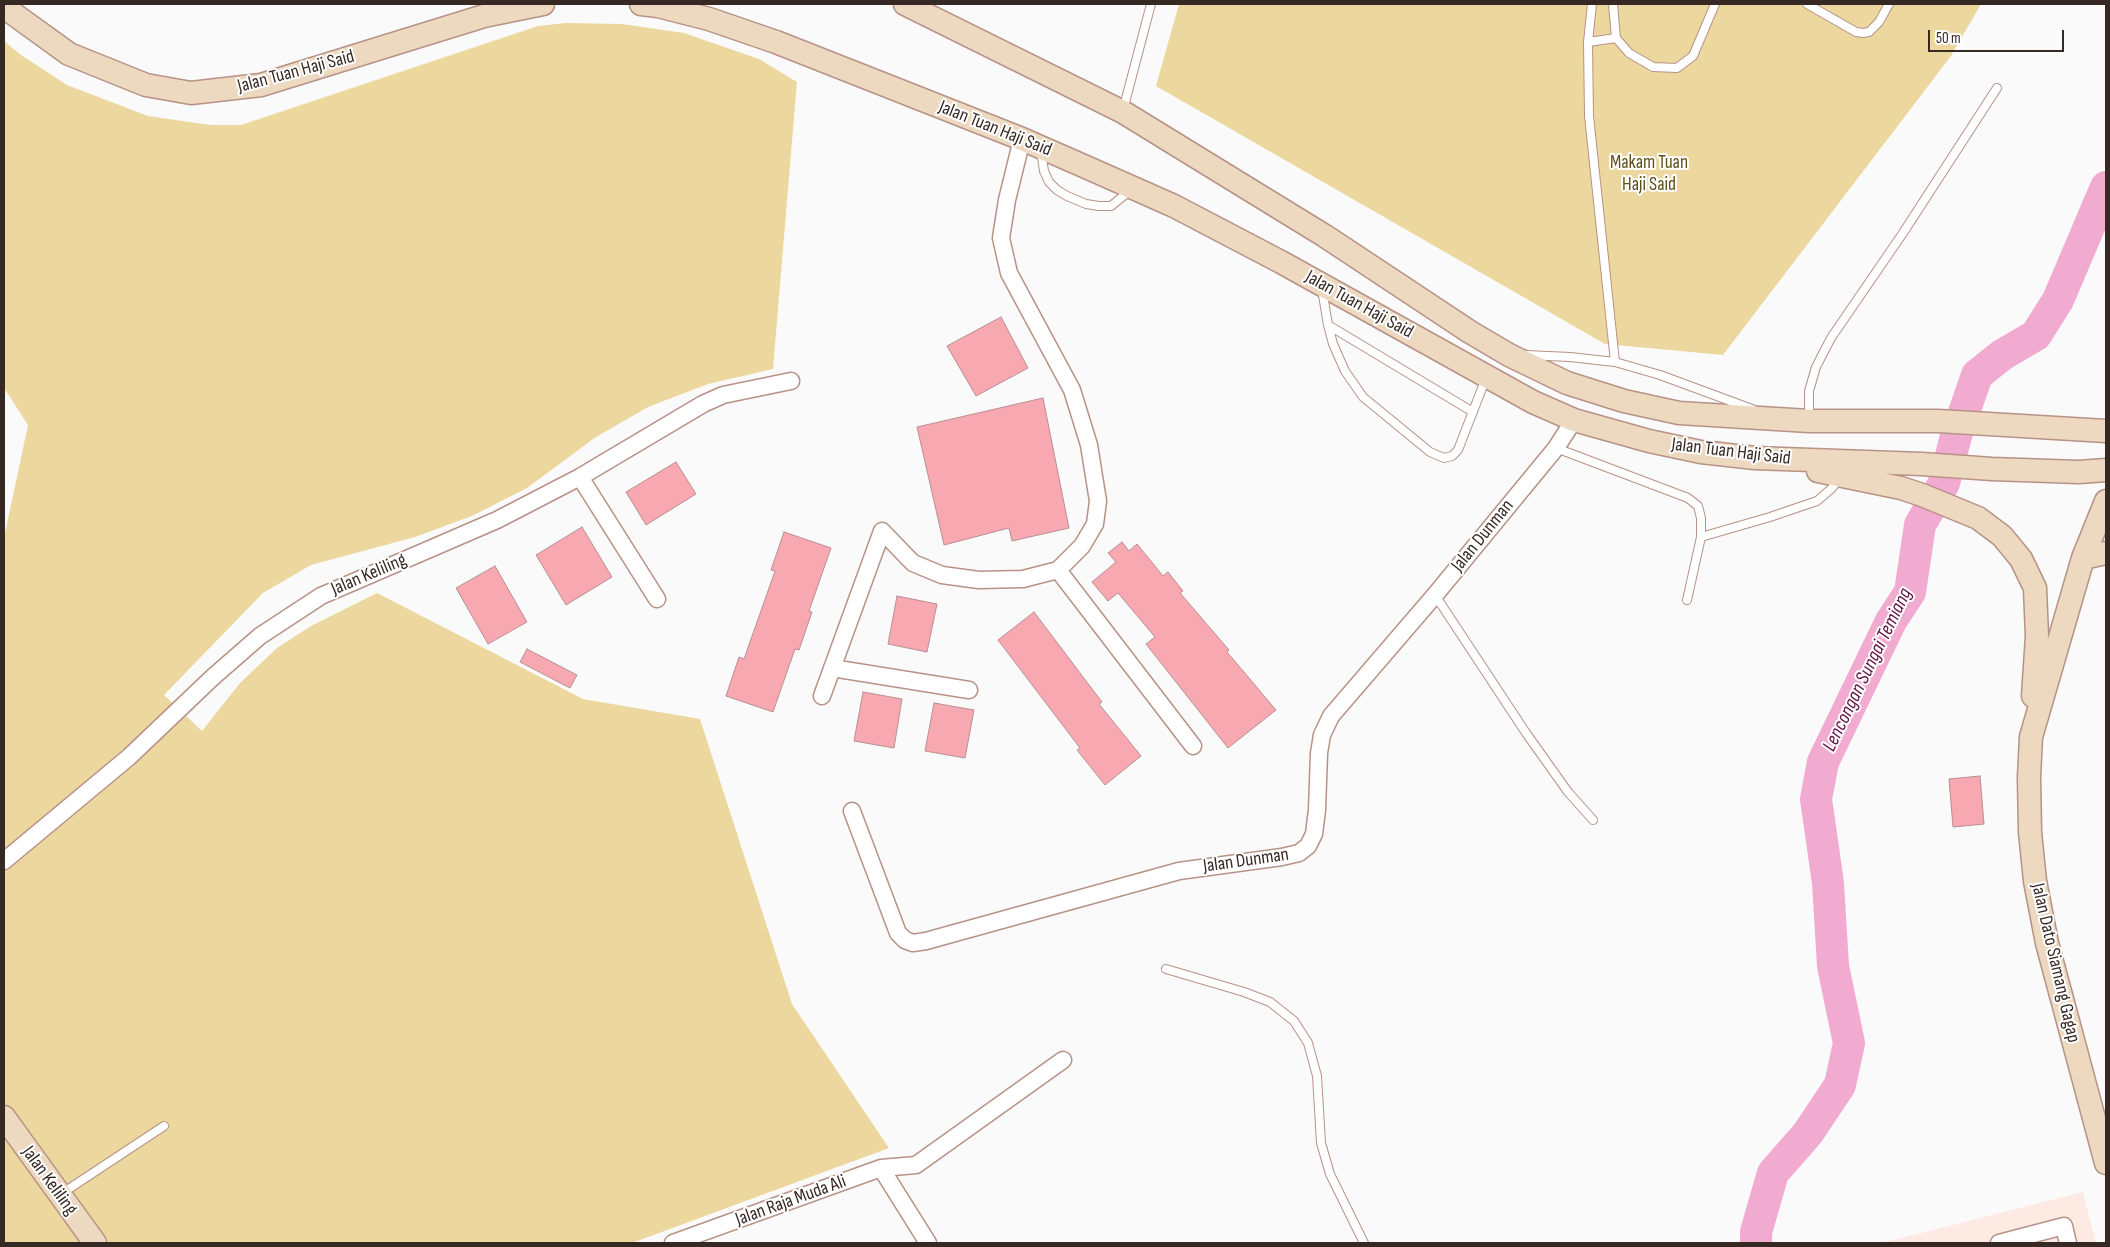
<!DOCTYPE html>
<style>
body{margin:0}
#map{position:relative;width:2110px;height:1247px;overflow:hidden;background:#fafafa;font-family:"Sofia Sans Condensed",sans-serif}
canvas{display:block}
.frame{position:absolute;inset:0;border:5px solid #362823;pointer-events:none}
.scale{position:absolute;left:1928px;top:30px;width:136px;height:22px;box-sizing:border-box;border:2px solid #362823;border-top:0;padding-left:6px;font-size:15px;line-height:18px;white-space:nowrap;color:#362823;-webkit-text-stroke:4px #fff;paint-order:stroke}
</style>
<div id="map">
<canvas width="2110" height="1247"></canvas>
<div class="frame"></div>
<div class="scale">50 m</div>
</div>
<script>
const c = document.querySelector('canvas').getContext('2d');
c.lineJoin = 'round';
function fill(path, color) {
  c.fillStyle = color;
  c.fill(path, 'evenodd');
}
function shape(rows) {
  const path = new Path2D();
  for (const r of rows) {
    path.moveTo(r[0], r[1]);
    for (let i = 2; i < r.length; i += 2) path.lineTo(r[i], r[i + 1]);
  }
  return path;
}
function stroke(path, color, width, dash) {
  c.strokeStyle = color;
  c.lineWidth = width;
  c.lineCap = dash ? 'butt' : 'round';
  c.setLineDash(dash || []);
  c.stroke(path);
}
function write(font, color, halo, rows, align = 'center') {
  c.font = font + ' "Sofia Sans Condensed",sans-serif';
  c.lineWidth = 4;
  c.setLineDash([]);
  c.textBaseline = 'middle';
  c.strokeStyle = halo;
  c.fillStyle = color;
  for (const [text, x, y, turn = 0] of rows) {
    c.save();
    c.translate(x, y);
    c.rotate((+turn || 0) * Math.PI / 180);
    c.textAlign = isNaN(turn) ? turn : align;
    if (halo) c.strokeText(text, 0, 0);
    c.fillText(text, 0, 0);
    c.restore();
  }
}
const built = shape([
 [2083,1192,2096,1243,1881,1243]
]);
const green = shape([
 [1179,4,1981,4,1951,56,1723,355,1605,344,1156,86],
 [566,23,622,24,684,33,759,59,797,82,773,369,708,384,648,407,596,437,527,488,472,516,415,537,311,565,263,593,164,695,202,731,240,683,277,648,311,626,377,593,583,699,700,719,792,1004,889,1148,632,1243,101,1243,67,1199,4,1104,4,538,28,425,4,388,4,41,21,55,67,85,148,116,210,125,241,125,538,26],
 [4,1125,89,1243,4,1243]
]);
const river = shape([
 [1756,1243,1756,1232,1773,1173,1808,1133,1840,1085,1849,1043,1833,966,1828,883,1816,799,1823,762,1891,621,1910,592,1920,525,1944,483,1956,436,1977,375,2002,355,2036,335,2058,300,2106,187]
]);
const building = shape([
 [1001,317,1028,368,976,396,947,346,1001,317],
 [1043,398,1069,528,1012,541,1009,528,944,545,917,427,1043,398],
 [676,462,696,494,646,525,626,492,676,462],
 [582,527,612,577,566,605,536,555,582,527],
 [784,532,831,548,809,611,812,612,799,650,795,649,773,712,726,696,739,657,744,659,775,571,771,570,784,532],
 [1122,542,1129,551,1137,544,1163,576,1168,572,1183,591,1180,593,1229,650,1227,652,1276,710,1228,748,1146,644,1155,637,1118,593,1108,601,1092,582,1116,562,1108,553,1122,542],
 [495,566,527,622,488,644,456,588,495,566],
 [897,596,937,604,927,652,888,644,897,596],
 [1034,612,1102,702,1099,704,1141,756,1105,785,1077,750,1080,748,998,640,1034,612],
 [527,649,577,675,570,688,520,662,527,649],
 [863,692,902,699,894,748,854,741,863,692],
 [934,703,974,710,965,758,925,751,934,703],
 [1980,776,1984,824,1953,827,1949,779,1980,776]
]);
const lane = shape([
 [1592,4,1588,42,1589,116,1615,362],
 [1613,4,1616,38,1629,53,1653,67,1677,68,1693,56,1715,4],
 [1807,4,1856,32,1863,33,1869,32,1879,22,1889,4],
 [1588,42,1616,38],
 [1123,110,1151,4],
 [1041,151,1044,171,1049,182,1057,190,1067,196,1086,204,1099,206,1111,206,1132,189],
 [1322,289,1328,325,1333,344,1345,371,1363,397,1430,452,1444,458,1452,456,1458,450,1486,378],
 [1328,325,1473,412],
 [1526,355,1570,357,1615,362,1660,375,1752,409],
 [1809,419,1809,391,1816,367,1831,338,1903,233,1997,88],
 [1556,448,1688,498,1698,506,1701,518,1701,537,1687,600],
 [1701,537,1770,517,1817,501,1831,489,1840,478],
 [1435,595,1526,733,1568,792,1593,820],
 [1166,969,1244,992,1270,1002,1294,1021,1308,1043,1317,1076,1321,1143,1330,1174,1364,1243],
 [61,1194,164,1126]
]);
const street = shape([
 [580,477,657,599],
 [1058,570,1193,746],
 [832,668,969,690],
 [822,696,882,531,913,563,942,575,979,580,1023,579,1058,570,1082,546,1095,524,1098,501,1089,445,1072,390,1009,273,1001,238,1007,200,1022,139],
 [852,811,898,933,905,940,913,943,926,941,1179,871,1282,857,1299,853,1308,846,1314,834,1317,810,1319,753,1322,735,1331,716,1435,595,1556,448,1574,420],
 [4,861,129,757,213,677,260,636,321,596,497,520,580,477,703,404,723,395,791,381],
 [881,1168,928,1243],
 [673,1243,881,1168,916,1165,1063,1060],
 [1999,1243,2064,1226,2068,1243]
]);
const secondary = shape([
 [641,4,658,6,709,19,776,42,1022,139,1095,171,1174,206,1281,262,1533,402,1574,420,1649,441,1701,452,1755,458,1922,464,1992,469,2079,472,2106,470],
 [905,4,1123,112,1325,236,1470,332,1509,355,1567,383,1624,401,1679,413,1809,421,1938,421,2106,431],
 [4,7,69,54,146,85,191,93,261,85,484,16,543,4],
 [1818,471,1901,488,1922,495,1978,518,2002,536,2021,559,2035,588,2037,636,2033,696],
 [2106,501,2083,558,2031,737,2029,777,2030,832,2035,881,2047,943,2106,1163],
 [2083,558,2106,553],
 [4,1117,95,1243]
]);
const streetNames = [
 ["Jalan Tuan Haji Said",296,72,-15],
 ["Jalan Tuan Haji Said",995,129,22],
 ["Jalan Tuan Haji Said",1359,305,29],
 ["Jalan Tuan Haji Said",1731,452,7],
 ["Jalan Dunman",1483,536,-51],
 ["Jalan Keliling",369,575,-23],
 ["Jalan Dunman",1246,861,-8],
 ["Jalan Dato Siamang Gagap",2055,963,77],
 ["Jalan Keliling",49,1181,54],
 ["Jalan Raja Muda Ali",791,1201,-20]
];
const parkNames = [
 ["Makam Tuan",1649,163],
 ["Haji Said",1649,185]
];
const waterNames = [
 ["Lencongan Sungai Temiang",1868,670,-64]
];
fill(built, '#fdeae3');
fill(green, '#ecd89f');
stroke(river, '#f2abd0', 32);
fill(building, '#f8a8b0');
stroke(building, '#b78f92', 1);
stroke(lane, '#b79286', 10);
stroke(street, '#b79286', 19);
stroke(secondary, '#b79286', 25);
stroke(lane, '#fff', 8);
stroke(street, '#fff', 16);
stroke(secondary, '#edd8c0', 22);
write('19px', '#362823', '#fff', streetNames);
write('19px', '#5f4e17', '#fff', parkNames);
write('italic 20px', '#611044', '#fff', waterNames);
</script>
